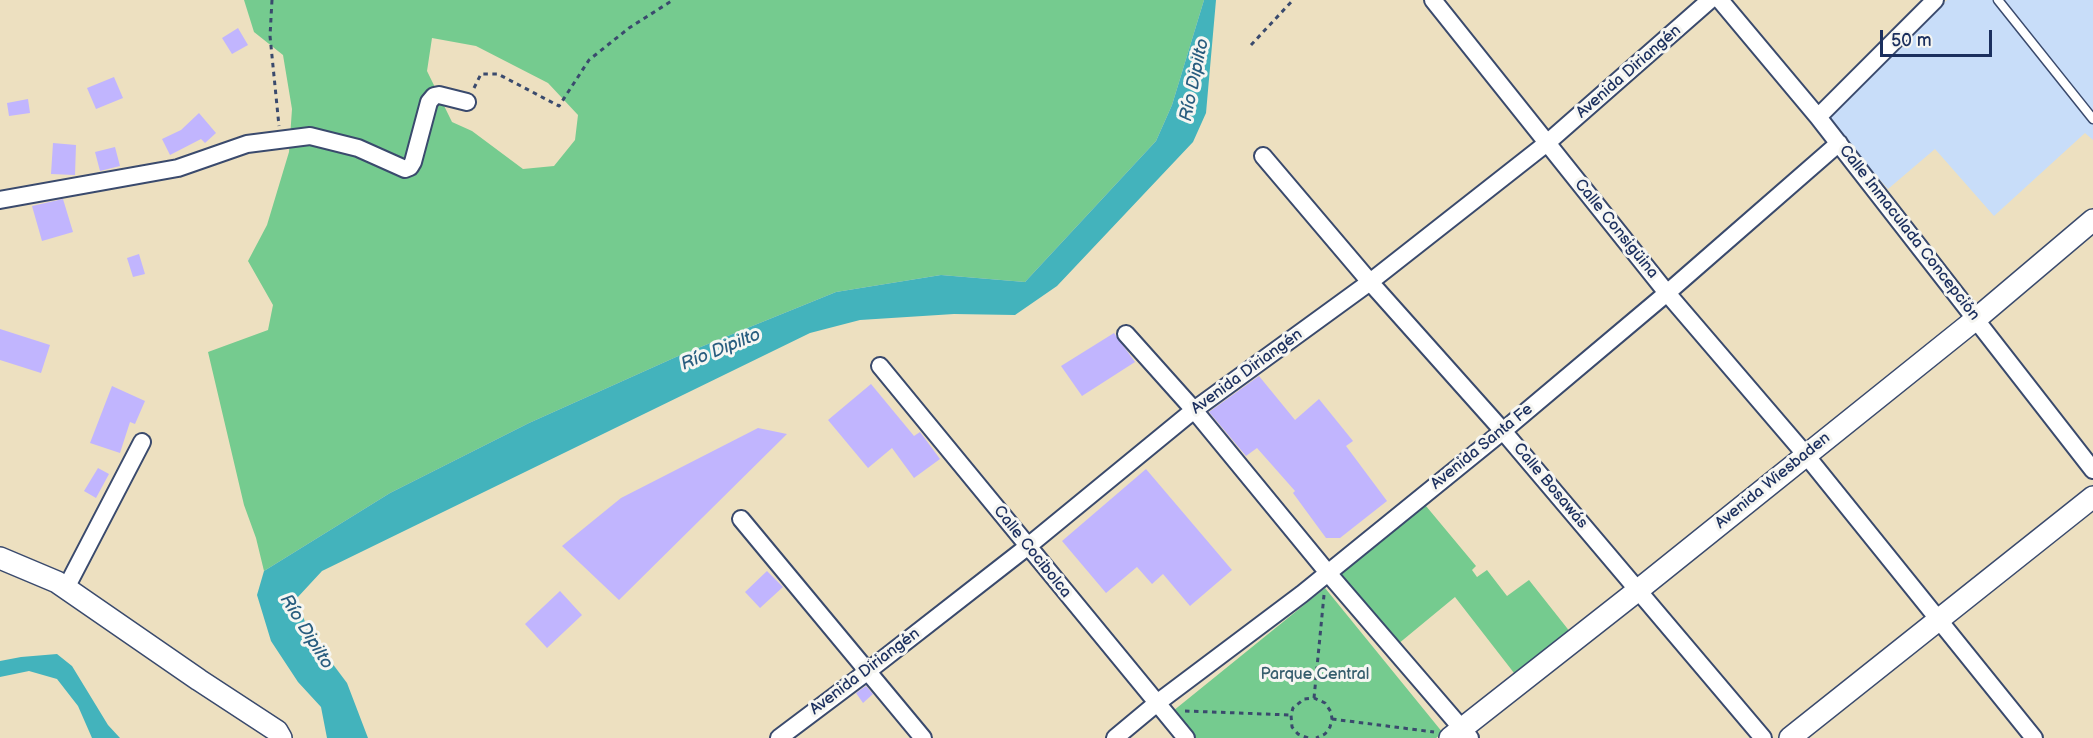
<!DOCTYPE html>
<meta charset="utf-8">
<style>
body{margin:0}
#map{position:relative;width:2093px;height:738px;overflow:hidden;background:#ede0c0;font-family:"Balsamiq Sans",sans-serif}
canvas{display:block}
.scale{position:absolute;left:1880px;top:30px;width:112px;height:27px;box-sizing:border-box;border:3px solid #1b2f5e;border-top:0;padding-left:8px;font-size:18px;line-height:21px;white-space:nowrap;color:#1b2f5e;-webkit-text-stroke:4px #f6f6f2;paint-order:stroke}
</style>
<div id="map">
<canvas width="2093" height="738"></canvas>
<div class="scale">50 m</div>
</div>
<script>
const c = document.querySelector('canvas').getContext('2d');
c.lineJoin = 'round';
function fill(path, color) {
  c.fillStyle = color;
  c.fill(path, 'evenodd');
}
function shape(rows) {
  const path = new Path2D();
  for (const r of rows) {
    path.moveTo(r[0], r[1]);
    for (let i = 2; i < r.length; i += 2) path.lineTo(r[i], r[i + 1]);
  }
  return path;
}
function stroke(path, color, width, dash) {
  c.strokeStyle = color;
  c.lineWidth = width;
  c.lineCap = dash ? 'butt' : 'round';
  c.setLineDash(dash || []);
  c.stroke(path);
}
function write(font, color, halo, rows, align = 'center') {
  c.font = font + ' "Balsamiq Sans",sans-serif';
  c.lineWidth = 6;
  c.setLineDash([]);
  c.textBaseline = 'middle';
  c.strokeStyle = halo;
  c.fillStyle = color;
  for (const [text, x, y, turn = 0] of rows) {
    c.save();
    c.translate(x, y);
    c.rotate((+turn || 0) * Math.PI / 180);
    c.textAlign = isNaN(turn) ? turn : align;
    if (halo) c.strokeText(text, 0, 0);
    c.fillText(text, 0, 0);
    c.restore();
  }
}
const built = shape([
 [1947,0,2093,0,2093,140,2085,133,1994,216,1935,149,1888,189,1824,117]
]);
const green = shape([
 [244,0,1204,0,1172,105,1156,141,1025,282,941,275,836,292,676,357,529,423,390,493,264,571,256,538,244,505,208,352,268,330,273,305,248,261,267,225,289,152,292,109,283,55,254,32],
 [432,38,476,46,548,83,578,115,575,140,554,166,523,169,472,131,452,122,427,71],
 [1421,500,1476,566,1472,570,1477,577,1487,570,1507,596,1529,580,1582,647,1528,691,1455,597,1392,649,1328,573],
 [1325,588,1443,733,1436,738,1196,738,1173,711]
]);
const water = shape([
 [1204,0,1216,0,1206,113,1193,142,1057,286,1015,315,954,314,860,320,810,333,322,571,297,598,308,631,347,683,368,738,327,738,321,707,298,682,271,641,257,595,264,571,390,493,529,423,676,357,836,292,941,275,1025,282,1156,141,1172,105],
 [57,654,72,666,108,725,120,738,92,738,78,706,57,679,29,671,0,677,0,661,21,657]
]);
const building = shape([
 [238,28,248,45,232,54,222,38],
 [114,77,123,98,96,109,87,88],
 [28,99,30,113,9,116,7,103],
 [199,113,216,133,205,143,201,139,170,155,162,139,181,130],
 [53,143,76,145,75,175,51,174],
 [115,147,120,166,100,171,95,152],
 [63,199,73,232,42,241,32,206],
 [139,254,145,274,133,277,127,258],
 [0,329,50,345,41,373,0,360],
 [1114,333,1135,362,1082,396,1061,366],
 [1259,376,1295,420,1319,399,1353,441,1346,446,1387,501,1340,538,1326,538,1293,493,1295,491,1257,448,1246,456,1209,412],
 [871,384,914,436,920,432,940,459,914,478,892,448,868,468,828,420],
 [112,386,145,401,135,424,130,422,120,453,90,443],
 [758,428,787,434,619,600,562,546,621,498],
 [98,468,109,474,96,498,84,491],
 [1146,469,1232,570,1190,606,1163,574,1152,584,1137,567,1106,593,1062,541],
 [767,571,783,587,760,608,745,592],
 [560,591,582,615,547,648,525,624],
 [866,686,873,694,863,703,856,693]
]);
const path = shape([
 [272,0,270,36,279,126],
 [1251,45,1293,0],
 [474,88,481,74,498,74,559,106,589,60,629,28,673,0],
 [1314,698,1324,595],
 [1185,711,1291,715],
 [1332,719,1434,732],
 [1308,738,1298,734,1292,727,1291,715,1293,708,1304,699,1314,698,1325,703,1331,712,1332,719,1330,727,1325,734,1316,738]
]);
const service = shape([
 [1998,0,2093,119]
]);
const minor = shape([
 [1433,0,1667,293,1805,454,2034,738],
 [1720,0,1818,117,2093,470],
 [1818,117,1935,0],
 [1263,156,1370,282,1503,431,1763,738],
 [0,200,178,168,247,144,310,136,358,148,405,169,410,167,413,162,429,102,434,96,439,95,467,102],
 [1126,334,1194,410,1328,573,1470,738],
 [880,366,1186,738],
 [741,519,923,738],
 [66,588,142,442],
 [779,738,868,671,1027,547,1194,410,1370,282,1547,143,1710,0],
 [1115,738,1157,703,1302,594,1503,431,1667,293,1839,143]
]);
const tertiary = shape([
 [0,558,57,582,199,680,277,731,281,738],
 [1450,738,1637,591,1976,319,2093,220],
 [1790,738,2093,497]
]);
const streetNames = [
 ["Avenida Diriangén",1629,72,-41],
 ["Calle Consigüina",1616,229,51],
 ["Calle Inmaculada Concepción",1909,233,52],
 ["Avenida Diriangén",1247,372,-36],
 ["Avenida Santa Fe",1482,447,-39],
 ["Avenida Wiesbaden",1773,481,-39],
 ["Calle Bosawás",1550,486,50],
 ["Calle Cocibolca",1032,552,51],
 ["Avenida Diriangén",865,672,-37]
];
const parkNames = [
 ["Parque Central",1315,675]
];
const waterNames = [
 ["Río Dipilto",1195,80,-78],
 ["Río Dipilto",721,350,-22],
 ["Río Dipilto",306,632,58]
];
fill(built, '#c8ddf9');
fill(green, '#75cb8f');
fill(water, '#43b3bc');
fill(building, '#c1b5fe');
stroke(service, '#3a4a6d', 11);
stroke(minor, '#3a4a6d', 20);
stroke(tertiary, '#3a4a6d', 24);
stroke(path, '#3a4a6d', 3, [4.5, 4.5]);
stroke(service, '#fff', 8);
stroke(minor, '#fff', 16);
stroke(tertiary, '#fff', 21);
write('16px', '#1b2f5e', '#f6f6f2', streetNames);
write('16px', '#365e6d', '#f6f6f2', parkNames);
write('italic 18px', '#295d7f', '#f6f6f2', waterNames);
</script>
